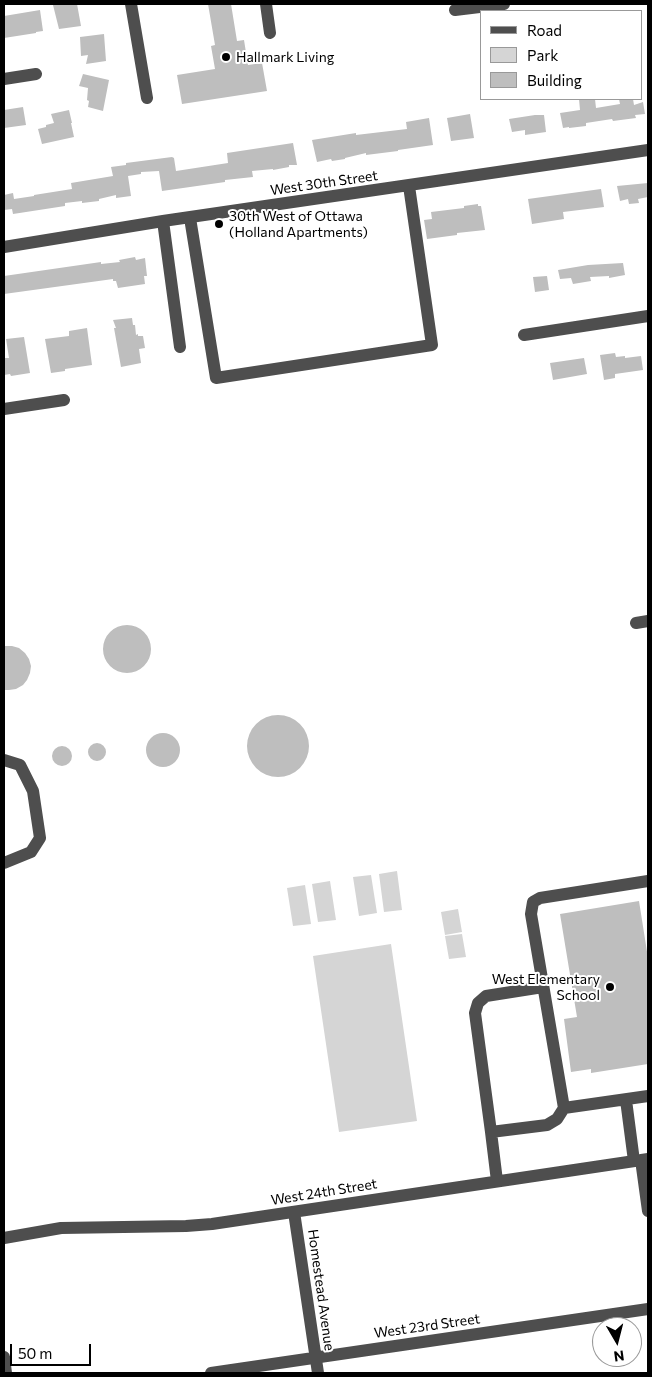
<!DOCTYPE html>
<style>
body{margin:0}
#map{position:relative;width:652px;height:1377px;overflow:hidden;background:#fff;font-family:Commissioner,sans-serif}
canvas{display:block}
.frame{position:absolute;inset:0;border:5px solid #000;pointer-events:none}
.legend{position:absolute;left:480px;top:10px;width:162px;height:90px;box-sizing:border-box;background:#fff;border:1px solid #999;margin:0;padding:6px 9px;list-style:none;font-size:15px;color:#000}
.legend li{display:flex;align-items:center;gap:10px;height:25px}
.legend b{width:25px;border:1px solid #999}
.north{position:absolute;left:592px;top:1317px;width:50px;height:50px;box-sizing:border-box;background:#fff;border:1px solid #999;border-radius:50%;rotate:172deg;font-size:14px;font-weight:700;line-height:20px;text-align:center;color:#000}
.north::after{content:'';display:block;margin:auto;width:18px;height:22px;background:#000;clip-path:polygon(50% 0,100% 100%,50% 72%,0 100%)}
.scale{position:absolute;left:10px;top:1344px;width:81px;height:22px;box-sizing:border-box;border:2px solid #000;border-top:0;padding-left:6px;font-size:15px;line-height:18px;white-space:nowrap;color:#000;-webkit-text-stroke:4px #fff;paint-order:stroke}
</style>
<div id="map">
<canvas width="652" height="1377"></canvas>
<div class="frame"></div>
<ul class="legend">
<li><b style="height:6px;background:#4e4e4e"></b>Road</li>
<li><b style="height:14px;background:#d5d5d5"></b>Park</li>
<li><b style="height:14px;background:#bebebe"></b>Building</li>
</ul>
<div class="north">N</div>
<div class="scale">50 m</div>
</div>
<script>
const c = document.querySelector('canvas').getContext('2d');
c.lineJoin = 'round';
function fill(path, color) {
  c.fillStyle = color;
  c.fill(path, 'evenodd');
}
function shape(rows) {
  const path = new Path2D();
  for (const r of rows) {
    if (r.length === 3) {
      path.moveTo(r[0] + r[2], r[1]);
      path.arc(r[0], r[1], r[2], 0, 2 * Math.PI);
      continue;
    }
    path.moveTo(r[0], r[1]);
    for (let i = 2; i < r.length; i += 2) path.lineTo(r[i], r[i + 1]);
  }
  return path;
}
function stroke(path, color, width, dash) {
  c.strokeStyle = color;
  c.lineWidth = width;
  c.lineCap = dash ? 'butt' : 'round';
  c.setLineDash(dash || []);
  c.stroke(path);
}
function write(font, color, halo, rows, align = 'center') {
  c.font = font + ' Commissioner,sans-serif';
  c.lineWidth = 4;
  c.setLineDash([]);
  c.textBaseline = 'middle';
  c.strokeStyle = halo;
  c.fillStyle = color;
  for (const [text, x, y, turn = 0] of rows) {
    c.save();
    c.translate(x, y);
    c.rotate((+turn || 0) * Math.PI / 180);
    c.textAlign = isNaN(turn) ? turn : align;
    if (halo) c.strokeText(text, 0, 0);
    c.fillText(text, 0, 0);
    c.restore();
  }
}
const green = shape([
 [397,871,402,910,384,912,379,874],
 [371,875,377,913,359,916,353,877],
 [330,881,336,920,318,922,312,884],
 [305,885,311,924,293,926,287,888],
 [458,909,462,932,445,935,441,912],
 [462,934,466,957,449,959,445,936],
 [391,944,417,1121,339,1132,313,956]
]);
const building = shape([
 [61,4,77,4,81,26,59,29,53,5],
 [208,4,231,4,237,41,244,40,248,65,262,63,267,91,182,104,177,75,215,69,211,46,215,45],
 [40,10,43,31,36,32,36,33,4,38,4,16],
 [104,34,106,61,86,64,88,55,81,56,80,37],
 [83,74,109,80,103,111,88,107,89,101,87,100,88,88,79,86],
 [579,99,595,99,596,108,620,104,619,99,633,99,634,105,643,102,645,114,635,115,636,118,613,121,612,119,586,123,586,126,569,128,569,127,563,128,560,113,580,110],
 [23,107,26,125,4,128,4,110],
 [69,110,72,123,71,123,74,137,42,144,38,129,46,127,46,125,54,123,51,114],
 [470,114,474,138,451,141,447,118],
 [535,115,544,115,546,132,525,135,525,130,512,132,509,119],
 [429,118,433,145,398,150,398,151,366,155,366,153,345,158,345,159,332,161,331,159,317,162,312,140,356,133,356,135,407,129,406,122],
 [293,143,297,165,289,165,289,167,273,170,273,169,252,171,253,177,225,180,225,182,162,191,159,171,141,172,141,174,128,176,131,196,116,198,116,195,99,199,99,201,82,203,82,201,65,203,65,206,13,214,12,209,4,210,4,195,13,193,14,199,34,196,34,195,72,189,71,183,113,176,111,167,126,165,126,163,172,157,174,158,176,171,228,163,227,153],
 [648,183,648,197,638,199,639,203,629,204,628,199,620,201,617,186],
 [601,189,604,207,563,212,564,219,532,224,528,199],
 [478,204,478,206,481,206,485,230,457,233,457,235,427,239,424,220,432,219,431,212,464,208,464,206],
 [135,257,136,260,145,258,147,276,144,276,145,284,118,288,116,281,113,281,113,279,4,294,4,276,101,262,101,264,120,262,119,260],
 [623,263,625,275,609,278,609,276,590,277,591,281,573,284,571,278,560,279,558,270,588,265],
 [547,276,549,290,535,292,533,277],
 [132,318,133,325,135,325,136,335,138,334,138,336,143,336,145,348,139,349,141,363,121,367,114,328,116,328,113,320],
 [87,328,92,365,65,369,65,371,51,373,45,339,69,336,69,331],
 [24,337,30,373,11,376,10,374,4,375,4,358,9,358,6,339],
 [615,353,616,357,625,356,625,358,641,356,643,370,615,374,615,378,604,380,600,355],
 [584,358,587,374,553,380,550,363],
 [127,649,24],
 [4,646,12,646,19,648,25,653,29,659,31,666,30,673,27,680,23,685,16,689,9,690,4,690],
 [278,746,31],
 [163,750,17],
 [97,752,9],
 [62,756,10],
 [639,901,648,958,648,1064,591,1073,591,1069,571,1072,564,1019,577,1017,560,914]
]);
const minor = shape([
 [131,4,147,98],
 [266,4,270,33],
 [455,10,504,4],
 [4,79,36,74],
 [190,218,216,378,432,345,409,186],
 [163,221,180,347],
 [4,247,163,221,648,150],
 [524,335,648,316],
 [4,409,64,400],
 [636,623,648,621],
 [4,760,20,765,33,791,40,838,31,852,4,863],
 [648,881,540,898,533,902,531,914,564,1108,648,1096],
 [626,1100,634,1161],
 [491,1132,475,1013,478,1003,486,996,543,987],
 [641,1160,648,1211],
 [497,1181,491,1132,547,1125,557,1119,564,1108],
 [294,1212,318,1373],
 [4,1238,61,1228,186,1226,212,1224,648,1159],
 [4,1357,6,1373],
 [211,1373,648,1309]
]);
const markers = [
 [226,57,5,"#000"],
 [219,224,5,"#000"],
 [610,987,5,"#000"]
];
const poiNames = [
 ["Hallmark Living",236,57],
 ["30th West of Ottawa",229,216],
 ["(Holland Apartments)",229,232],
 ["West Elementary",600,979,"right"],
 ["School",600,995,"right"]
];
const streetNames = [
 ["West 30th Street",324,183,-8],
 ["West 24th Street",324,1192,-9],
 ["Homestead Avenue",321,1290,82],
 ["West 23rd Street",427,1326,-8]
];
fill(green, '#d5d5d5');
fill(building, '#bebebe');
stroke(minor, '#4e4e4e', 12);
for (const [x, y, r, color] of markers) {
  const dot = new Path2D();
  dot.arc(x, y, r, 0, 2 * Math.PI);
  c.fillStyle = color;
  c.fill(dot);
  stroke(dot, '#fff', 2);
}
write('14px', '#000', '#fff', poiNames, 'left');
write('14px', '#000', '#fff', streetNames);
</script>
